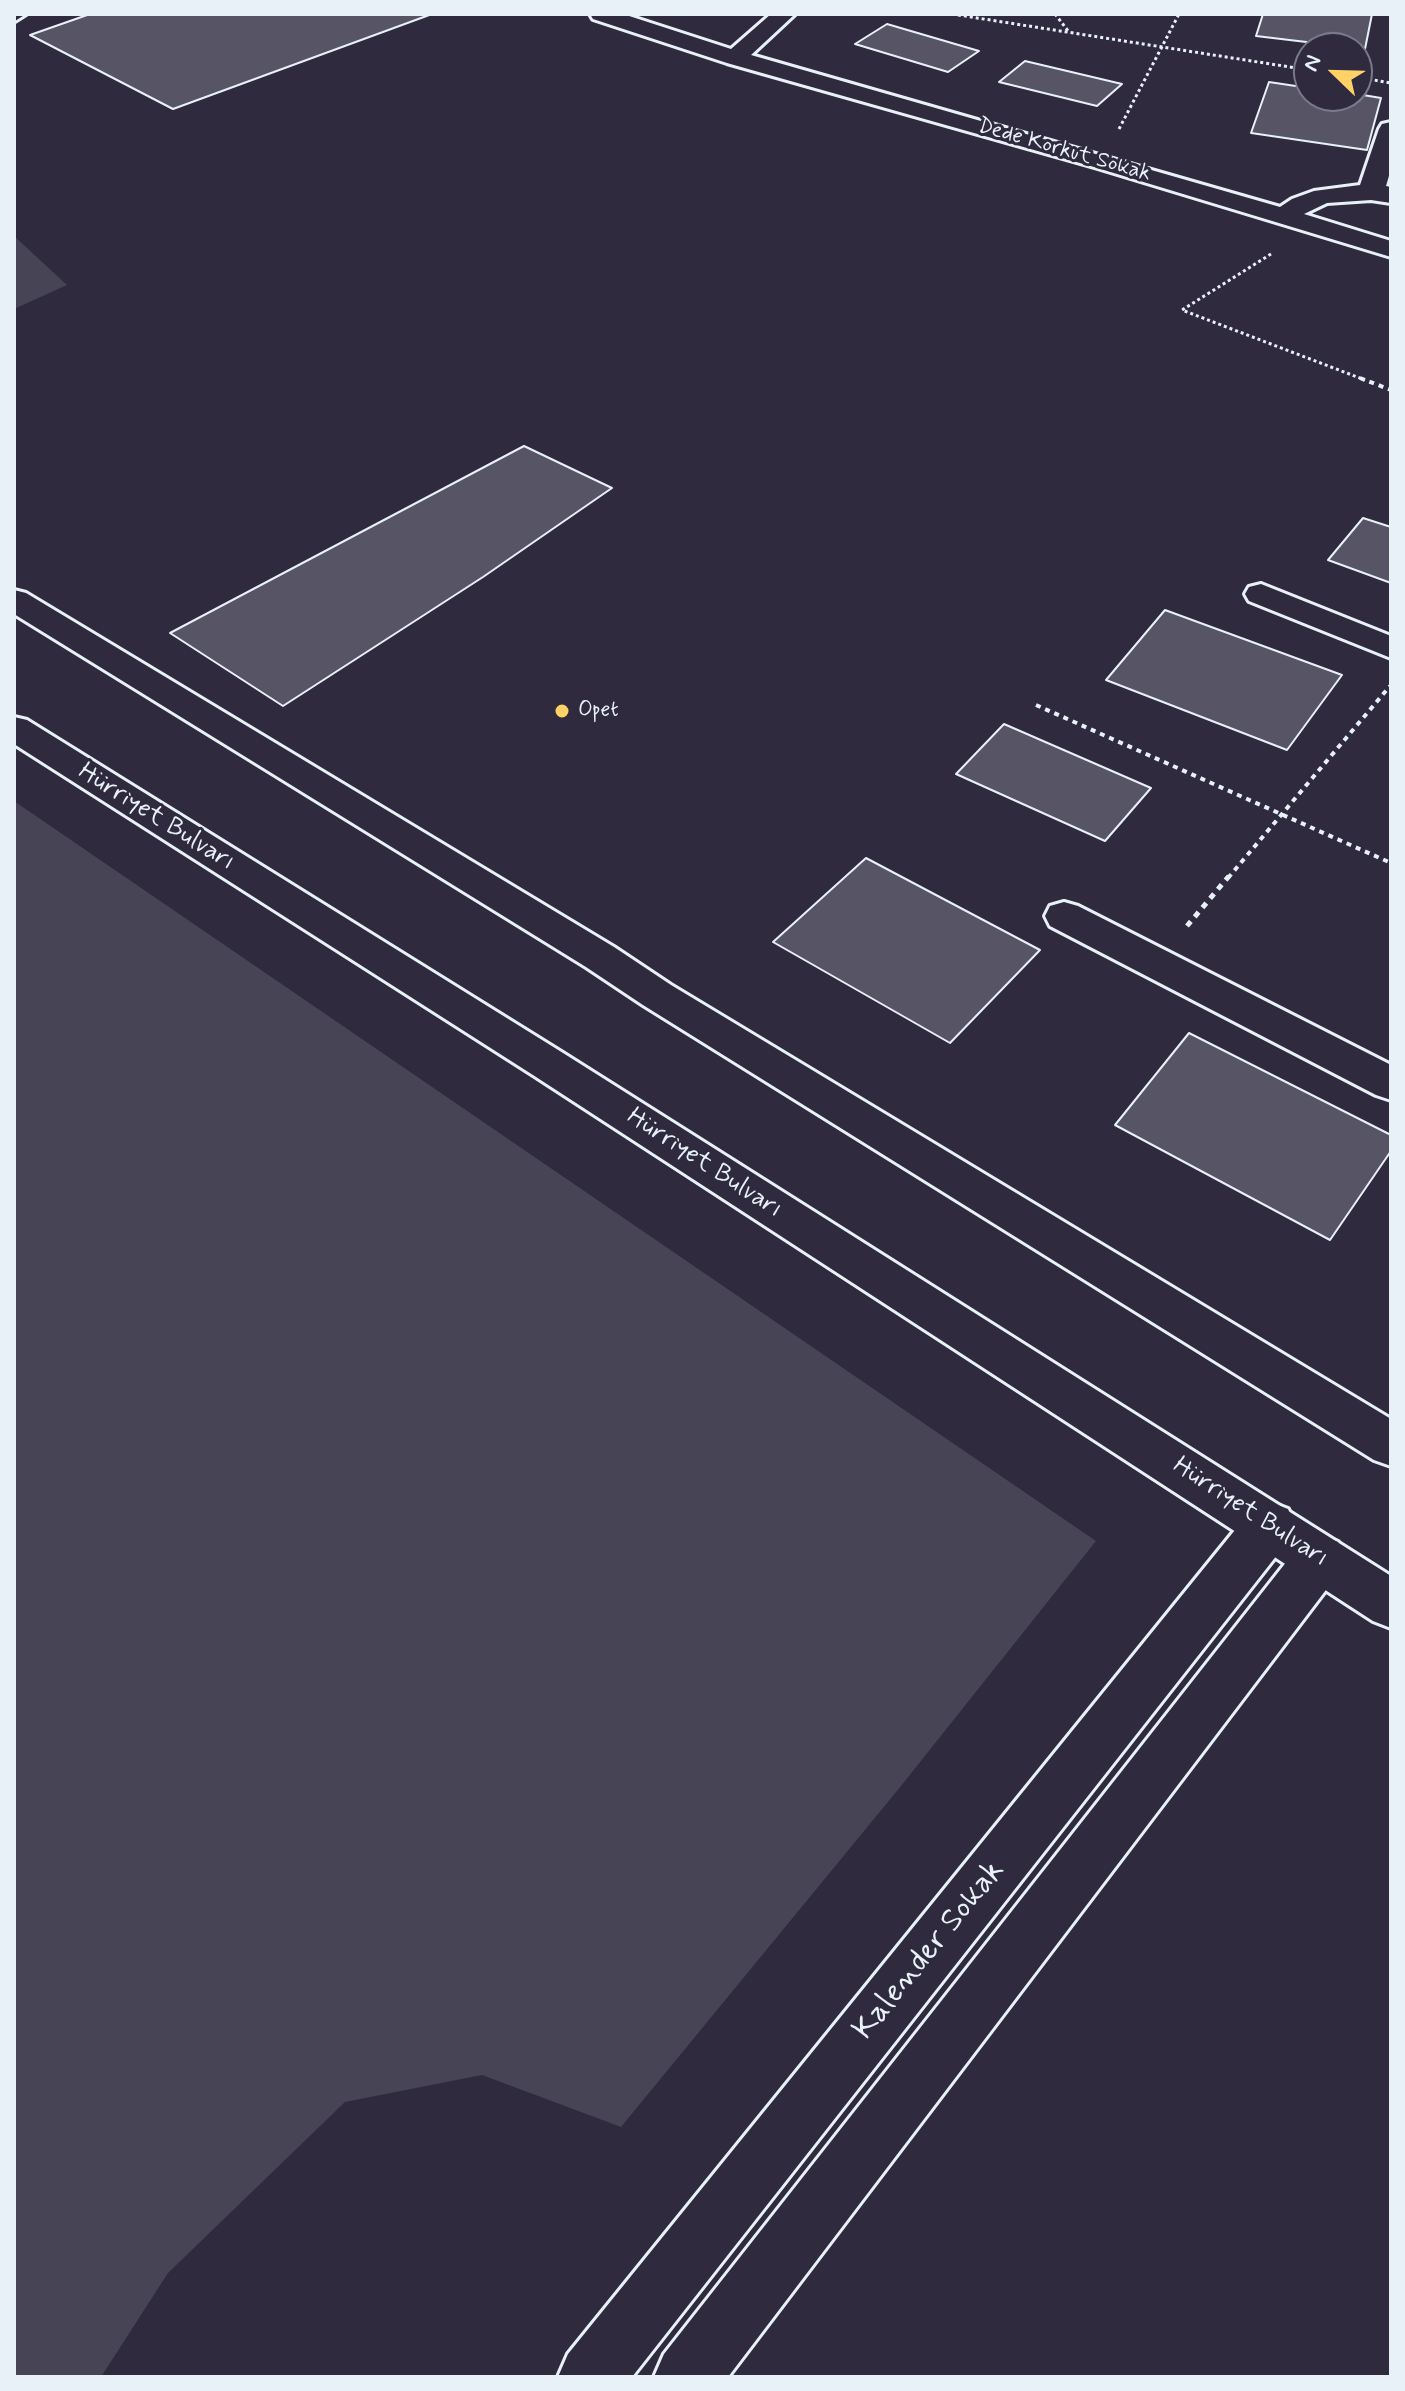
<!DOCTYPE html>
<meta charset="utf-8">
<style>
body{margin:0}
#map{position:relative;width:1405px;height:2391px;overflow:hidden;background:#2f2a3d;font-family:Mynerve,sans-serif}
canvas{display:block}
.frame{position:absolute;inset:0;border:16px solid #e8f1f8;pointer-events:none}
.north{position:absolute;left:1293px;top:32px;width:80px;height:80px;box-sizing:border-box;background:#2f2a3d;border:2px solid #797a88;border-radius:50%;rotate:293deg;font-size:22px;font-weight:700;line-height:32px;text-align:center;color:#e8f1f8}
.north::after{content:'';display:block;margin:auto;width:28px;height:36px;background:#ffd166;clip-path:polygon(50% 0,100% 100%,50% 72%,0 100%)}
</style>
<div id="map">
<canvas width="1405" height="2391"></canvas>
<div class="frame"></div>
<div class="north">N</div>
</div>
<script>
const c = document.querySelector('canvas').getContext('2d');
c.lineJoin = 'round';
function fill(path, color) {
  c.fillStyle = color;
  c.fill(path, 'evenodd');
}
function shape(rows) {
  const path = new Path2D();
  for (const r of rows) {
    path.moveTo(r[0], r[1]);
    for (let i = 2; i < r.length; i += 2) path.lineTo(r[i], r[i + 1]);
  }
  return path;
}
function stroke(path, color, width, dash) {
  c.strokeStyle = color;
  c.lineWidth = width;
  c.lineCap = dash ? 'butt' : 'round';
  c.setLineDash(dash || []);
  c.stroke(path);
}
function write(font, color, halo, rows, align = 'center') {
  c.font = font + ' Mynerve,sans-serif';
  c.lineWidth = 6;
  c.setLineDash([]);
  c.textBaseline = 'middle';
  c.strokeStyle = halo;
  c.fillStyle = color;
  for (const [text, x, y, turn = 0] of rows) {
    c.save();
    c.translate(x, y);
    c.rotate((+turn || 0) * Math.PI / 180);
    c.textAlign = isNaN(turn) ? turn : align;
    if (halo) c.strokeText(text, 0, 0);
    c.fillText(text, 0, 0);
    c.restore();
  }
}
const green = shape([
 [14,236,67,285,14,309],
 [14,801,1096,1541,901,1786,621,2127,482,2075,345,2102,168,2273,101,2377,14,2377]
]);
const building = shape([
 [90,14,432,14,173,109,30,35,90,14],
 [1263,14,1372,14,1365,49,1256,36,1263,14],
 [887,24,979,51,948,72,855,44,887,24],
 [1025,61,1122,84,1097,106,999,82,1025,61],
 [1269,82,1309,88,1309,96,1357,94,1381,98,1367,150,1251,133,1269,82],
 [524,446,612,488,483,577,283,706,170,633,524,446],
 [1363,518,1391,527,1391,583,1328,560,1363,518],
 [1165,610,1342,675,1287,750,1106,680,1165,610],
 [1004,724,1151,788,1105,841,956,774,1004,724],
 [866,858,1040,950,950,1043,773,942,866,858],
 [1189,1033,1391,1135,1391,1151,1330,1240,1115,1125,1189,1033]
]);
const pathFar2 = shape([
 [952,14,1309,70],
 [1055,14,1069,32],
 [1357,77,1391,83],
 [1119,129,1179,14],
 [1271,254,1182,310,1365,380]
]);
const pathFar1 = shape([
 [1360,378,1391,390],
 [1036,705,1391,863],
 [1228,878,1390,686]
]);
const path = shape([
 [1187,926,1229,876]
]);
const street = shape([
 [590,14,623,14,731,49,771,14,795,14,751,55,1280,207,1292,199,1314,191,1360,185,1379,129,1382,124,1391,122,1391,169,1386,186,1391,187,1391,203,1371,200,1327,203,1304,214,1391,241,1391,257,1094,167,727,63,593,19,590,14],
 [1261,584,1391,636,1391,658,1249,601,1245,594,1249,587,1261,584],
 [1064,902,1078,906,1391,1065,1391,1100,1376,1095,1050,926,1045,916,1050,906,1064,902]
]);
const secondary = shape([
 [14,14,26,14,15,21,14,14],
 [1270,1502,1288,1509,1295,1525,1288,1541,632,2377,558,2377,568,2354,1252,1509,1270,1502],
 [1320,1535,1338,1542,1345,1558,1338,1574,728,2377,654,2377,664,2354,1302,1542,1320,1535]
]);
const primary = shape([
 [14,590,26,593,614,947,671,985,1391,1419,1391,1466,1374,1460,643,1005,586,967,14,614,14,590],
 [14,717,27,720,563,1053,1391,1576,1391,1628,1373,1621,533,1075,14,744,14,717]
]);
const markers = [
 [562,711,8,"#ffd166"]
];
const farStreetnames = [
 ["Dede Korkut Sokak",1064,151,16]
];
const farPoinames = [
 ["Opet",578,711]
];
const streetNames = [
 ["Hürriyet Bulvarı",156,818,32],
 ["Hürriyet Bulvarı",704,1164,33],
 ["Hürriyet Bulvarı",1250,1513,33]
];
const nearStreetnames = [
 ["Kalender Sokak",930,1951,-51]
];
fill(green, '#464455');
fill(building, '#575565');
stroke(building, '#e8f1f8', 2);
stroke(street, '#e8f1f8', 6);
stroke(secondary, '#e8f1f8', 6);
stroke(primary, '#e8f1f8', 6);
stroke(pathFar2, '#e8f1f8', 3, [3, 3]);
stroke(pathFar1, '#e8f1f8', 4, [5, 5]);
stroke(path, '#e8f1f8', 5, [6, 6]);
fill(street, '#2f2a3d');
fill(secondary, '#2f2a3d');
fill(primary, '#2f2a3d');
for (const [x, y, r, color] of markers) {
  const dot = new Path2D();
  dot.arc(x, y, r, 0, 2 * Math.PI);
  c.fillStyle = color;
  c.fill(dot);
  stroke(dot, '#2f2a3d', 3);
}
write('22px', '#e8f1f8', '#2f2a3d', farStreetnames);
write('22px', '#e8f1f8', '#2f2a3d', farPoinames, 'left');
write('26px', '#e8f1f8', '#2f2a3d', streetNames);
write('32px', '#e8f1f8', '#2f2a3d', nearStreetnames);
</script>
